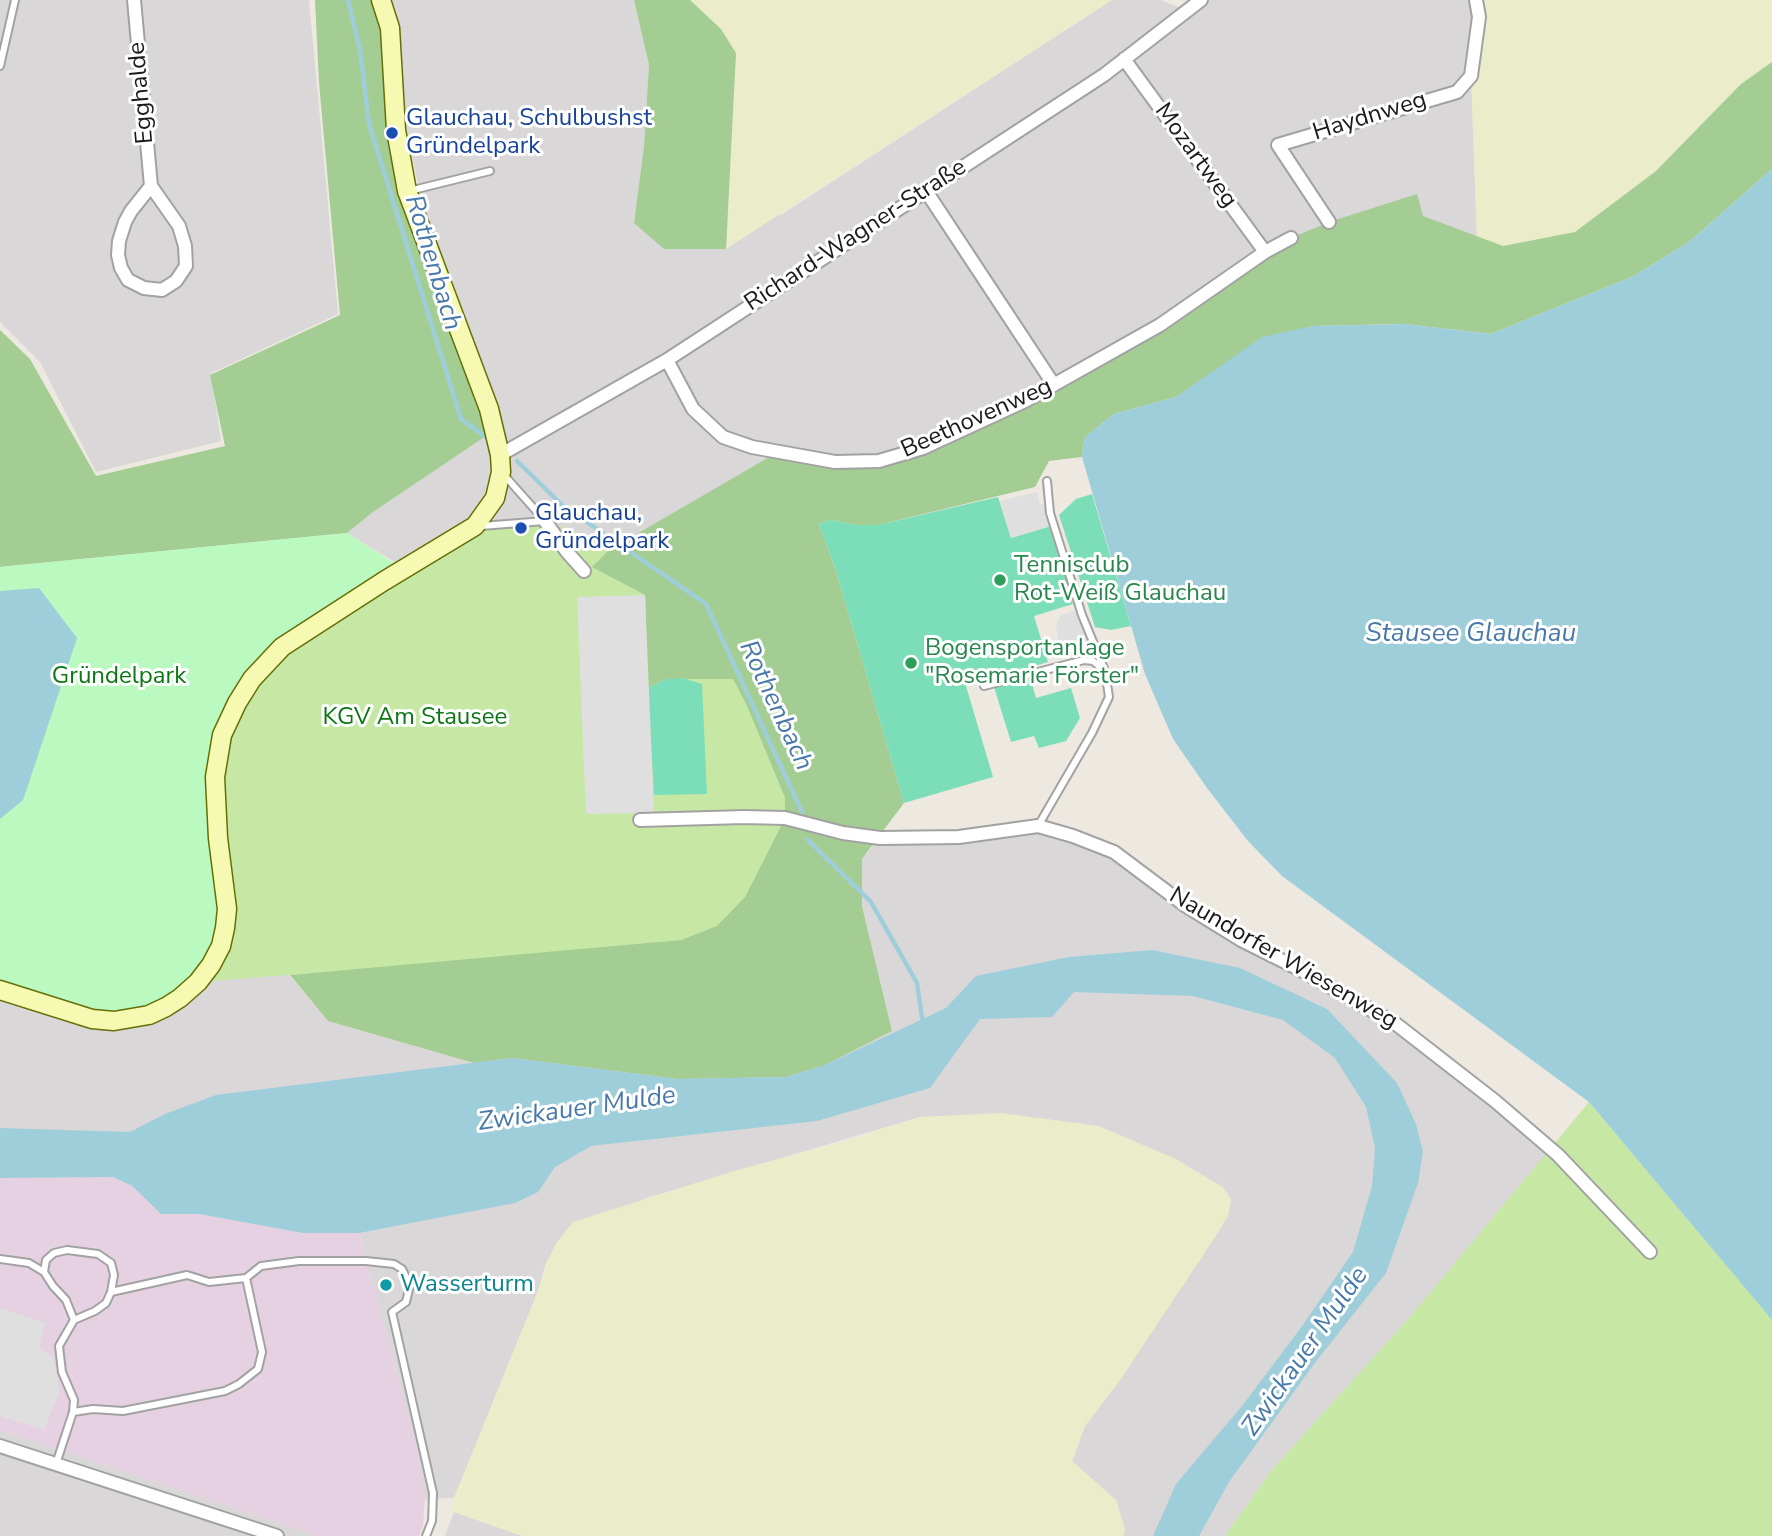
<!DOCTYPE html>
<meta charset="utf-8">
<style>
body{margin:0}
canvas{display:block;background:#ede8e0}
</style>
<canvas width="1772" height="1536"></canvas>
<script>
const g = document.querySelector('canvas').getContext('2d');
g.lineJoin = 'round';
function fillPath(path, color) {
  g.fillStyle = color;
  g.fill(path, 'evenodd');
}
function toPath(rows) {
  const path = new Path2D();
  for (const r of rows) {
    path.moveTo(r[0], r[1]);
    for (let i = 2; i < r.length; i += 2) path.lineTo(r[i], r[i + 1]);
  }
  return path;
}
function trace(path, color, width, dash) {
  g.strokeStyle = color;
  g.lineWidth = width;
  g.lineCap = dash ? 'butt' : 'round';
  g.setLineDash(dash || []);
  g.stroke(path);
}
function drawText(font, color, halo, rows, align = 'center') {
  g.font = font + ' "Nunito Sans",sans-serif';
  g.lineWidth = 6;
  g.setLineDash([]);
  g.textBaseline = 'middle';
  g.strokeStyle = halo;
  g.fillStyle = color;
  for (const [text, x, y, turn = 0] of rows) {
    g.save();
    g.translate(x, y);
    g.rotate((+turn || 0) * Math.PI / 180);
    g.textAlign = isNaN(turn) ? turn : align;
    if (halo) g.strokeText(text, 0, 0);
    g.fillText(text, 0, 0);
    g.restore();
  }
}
const residential = toPath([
 [0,0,309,0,338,314,211,373,221,441,96,472,40,362,0,322],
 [388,0,634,0,649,65,644,146,634,223,781,215,1112,0,1160,0,1194,13,1208,0,1476,0,1471,76,1477,238,1423,216,1160,325,1025,401,879,461,778,453,609,550,579,533,398,564,347,533,373,512,483,438,505,432,421,197,404,122,397,30],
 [1038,826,1114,852,1186,906,1396,1024,1558,1155,1272,1470,1225,1536,1123,1536,1125,1529,1116,1500,1072,1462,1085,1426,1120,1380,1228,1216,920,1117,643,1199,546,1263,538,1291,454,1498,425,1499,417,1449,359,1233,303,1233,199,1214,113,1177,0,1178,0,990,289,975,328,1021,474,1063,512,1058,892,1031,862,905,862,859,880,838],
 [0,1430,307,1532,319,1536,0,1536],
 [454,1512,522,1536,445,1536]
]);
const industrial = toPath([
 [113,1177,132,1186,161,1214,199,1214,303,1233,359,1233,417,1449,425,1499,423,1526,419,1536,319,1536,0,1430,0,1178]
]);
const farmland = toPath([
 [690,0,1112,0,726,249,736,53,721,29],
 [1476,0,1772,0,1772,62,1741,84,1656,171,1575,232,1503,246,1477,238,1471,76],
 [1001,1113,1099,1126,1176,1159,1224,1188,1231,1200,1228,1216,1214,1239,1120,1380,1085,1426,1072,1461,1116,1500,1125,1530,1123,1536,522,1536,454,1512,454,1498,538,1291,546,1263,557,1242,573,1222,737,1170,836,1144,920,1117]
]);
const grass = toPath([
 [545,521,579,533,609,550,593,567,645,595,649,688,666,679,733,679,747,706,785,798,785,818,745,897,717,927,681,940,467,961,198,982,222,735,282,647,475,526],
 [1589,1102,1772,1320,1772,1536,1225,1536,1272,1470,1410,1317]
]);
const forest = toPath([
 [315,0,379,0,396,130,489,413,483,438,373,512,347,533,0,567,0,330,30,359,96,476,225,446,210,375,340,315,319,82],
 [634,0,690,0,721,29,736,53,726,249,664,249,634,223,644,146,649,65],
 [1772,62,1772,169,1689,242,1634,276,1491,334,1405,324,1313,326,1214,372,1176,397,1114,414,1085,437,1082,457,1049,461,1035,487,878,525,855,525,831,520,819,524,836,571,904,803,862,859,862,906,892,1031,823,1066,785,1077,678,1079,512,1058,474,1063,328,1021,290,975,681,940,717,926,745,897,785,818,785,798,747,706,733,679,666,679,648,688,645,595,592,567,609,550,778,452,879,461,1025,401,1291,238,1329,222,1417,194,1423,216,1503,246,1575,232,1656,171,1741,84]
]);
const park = toPath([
 [347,533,403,569,282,647,222,735,227,909,198,982,132,1019,0,990,0,567]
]);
const pitch = toPath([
 [1092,494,1131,626,1111,630,1095,627,1059,515,1076,499],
 [998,497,1011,538,1051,526,1073,604,1034,616,1048,662,966,686,993,777,904,803,836,571,819,524,831,520,855,525,878,525],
 [1030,677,1036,698,1071,688,1080,718,1066,741,1039,748,1034,736,1011,742,994,687],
 [682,678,702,684,707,794,654,795,648,688,666,679]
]);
const parking = toPath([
 [1037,492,1040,505,1045,504,1051,526,1011,538,1000,501],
 [645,595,654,813,586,814,577,597],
 [1080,609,1098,653,1061,658,1056,626,1061,615],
 [0,1308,45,1323,39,1349,52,1356,60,1390,44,1430,0,1416]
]);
const water = toPath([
 [1772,169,1772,1320,1589,1102,1282,876,1248,841,1207,788,1173,739,1145,674,1082,457,1085,437,1114,414,1176,397,1262,337,1313,326,1405,324,1491,334,1634,276,1689,242],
 [39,588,77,638,23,800,0,819,0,591],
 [1152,950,1240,968,1327,1009,1397,1083,1416,1124,1423,1152,1418,1183,1386,1273,1314,1364,1229,1482,1199,1536,1153,1536,1176,1484,1242,1406,1300,1329,1353,1252,1372,1186,1375,1148,1366,1107,1335,1058,1283,1020,1193,996,1074,992,1052,1017,980,1019,930,1088,817,1121,591,1146,555,1167,538,1192,515,1203,359,1233,303,1233,199,1214,161,1214,132,1186,113,1177,0,1178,0,1128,130,1132,165,1114,216,1095,512,1058,678,1079,785,1077,823,1066,946,1008,976,976,1069,957]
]);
const stream = toPath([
 [348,0,360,50,369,124,461,419,490,440],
 [517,461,562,505,706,604,802,812],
 [808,840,871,902,917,983,923,1024]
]);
const lane = toPath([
 [0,66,15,0],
 [409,191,490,171],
 [505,476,545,521],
 [481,526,545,521],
 [984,686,1084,660,1093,661,1104,670],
 [1038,826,1092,733,1109,697,1105,671,1082,615,1050,513,1047,481],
 [0,1259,29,1263,44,1272],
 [111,1292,187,1275,209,1282,246,1278],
 [73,1412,93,1409,123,1411,225,1391,239,1384,258,1369,262,1352,246,1278,261,1266,299,1261,366,1261,394,1264,402,1269,410,1285,406,1302,392,1312,433,1493,432,1521,426,1536],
 [56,1464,73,1412,74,1400,62,1372,59,1346,74,1320,95,1311,106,1303,111,1292,114,1275,111,1263,98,1254,67,1250,54,1253,46,1260,44,1272,53,1286,66,1300,74,1320]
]);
const street = toPath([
 [134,0,151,186,179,226,185,246,186,266,176,281,162,290,144,288,128,280,121,268,118,255,119,241,125,222,131,211,151,186],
 [1124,59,1265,252],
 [926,191,1054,385],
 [1329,222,1278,145,1457,92,1471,76,1479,17,1476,0],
 [667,360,693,409,723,437,752,447,835,462,879,461,923,448,1025,401,1160,325,1265,252,1291,238],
 [500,455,667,360,1104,75,1201,0],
 [545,521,567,552,584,571],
 [640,820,744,817,785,818,843,833,880,838,959,837,1038,826,1073,836,1114,852,1186,906,1241,940,1301,970,1396,1024,1495,1101,1558,1155,1650,1252],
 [0,1446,277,1536]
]);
const secondary = toPath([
 [0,990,92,1019,114,1021,149,1015,166,1007,180,998,198,982,211,965,221,946,225,928,227,909,218,838,215,777,222,735,237,703,252,679,282,647,384,581,475,526,495,498,501,472,500,455,489,409,407,191,396,130,390,28,381,0]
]);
const markers = [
 [392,133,7,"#1a4fb4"],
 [521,528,7,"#1a4fb4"],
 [1000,580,7,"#2e9e5b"],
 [911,663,7,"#2e9e5b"],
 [386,1285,7,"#0f9aa8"]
];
const streetNames = [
 ["Egghalde",142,93,-95],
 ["Haydnweg",1370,117,-17],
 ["Mozartweg",1195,156,54],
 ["Richard-Wagner-Straße",856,236,-33],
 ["Beethovenweg",977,419,-24],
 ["Naundorfer Wiesenweg",1283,959,30]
];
const transitNames = [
 ["Glauchau, Schulbushst",406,119],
 ["Gründelpark",406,147],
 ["Glauchau,",535,514],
 ["Gründelpark",535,542]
];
const leisureNames = [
 ["Tennisclub",1014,566],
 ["Rot-Weiß Glauchau",1014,594],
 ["Bogensportanlage",925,649],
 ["\"Rosemarie Förster\"",925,677]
];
const parkNames = [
 ["Gründelpark",119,677],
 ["KGV Am Stausee",415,718]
];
const cultureNames = [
 ["Wasserturm",400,1285]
];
const waterNames = [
 ["Rothenbach",432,263,73],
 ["Stausee Glauchau",1471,635],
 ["Rothenbach",775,706,65],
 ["Zwickauer Mulde",577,1110,-8],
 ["Zwickauer Mulde",1306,1352,-55]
];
fillPath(residential, '#d9d7d7');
fillPath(industrial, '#e6d1e2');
fillPath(farmland, '#eaecca');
fillPath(grass, '#c6e8a4');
fillPath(forest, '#a4cd94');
fillPath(park, '#baf9bf');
fillPath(pitch, '#7cdeb8');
fillPath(parking, '#dfdfdf');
fillPath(water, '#9fcedb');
trace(stream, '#9fcedb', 4.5);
trace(lane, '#a2a2a2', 10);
trace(street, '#a2a2a2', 16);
trace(secondary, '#646f04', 21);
trace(lane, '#fff', 6);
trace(street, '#fff', 12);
trace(secondary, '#f6f9b1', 18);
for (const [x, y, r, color] of markers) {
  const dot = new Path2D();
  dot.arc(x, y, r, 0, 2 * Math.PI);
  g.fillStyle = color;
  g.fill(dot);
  trace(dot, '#fff', 2.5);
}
drawText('24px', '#1b1b1b', '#fff', streetNames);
drawText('24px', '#164399', '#fff', transitNames, 'left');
drawText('24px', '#27864d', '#fff', leisureNames, 'left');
drawText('24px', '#0a7713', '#fff', parkNames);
drawText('24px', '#0d838f', '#fff', cultureNames, 'left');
drawText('italic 26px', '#4879aa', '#fff', waterNames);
</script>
